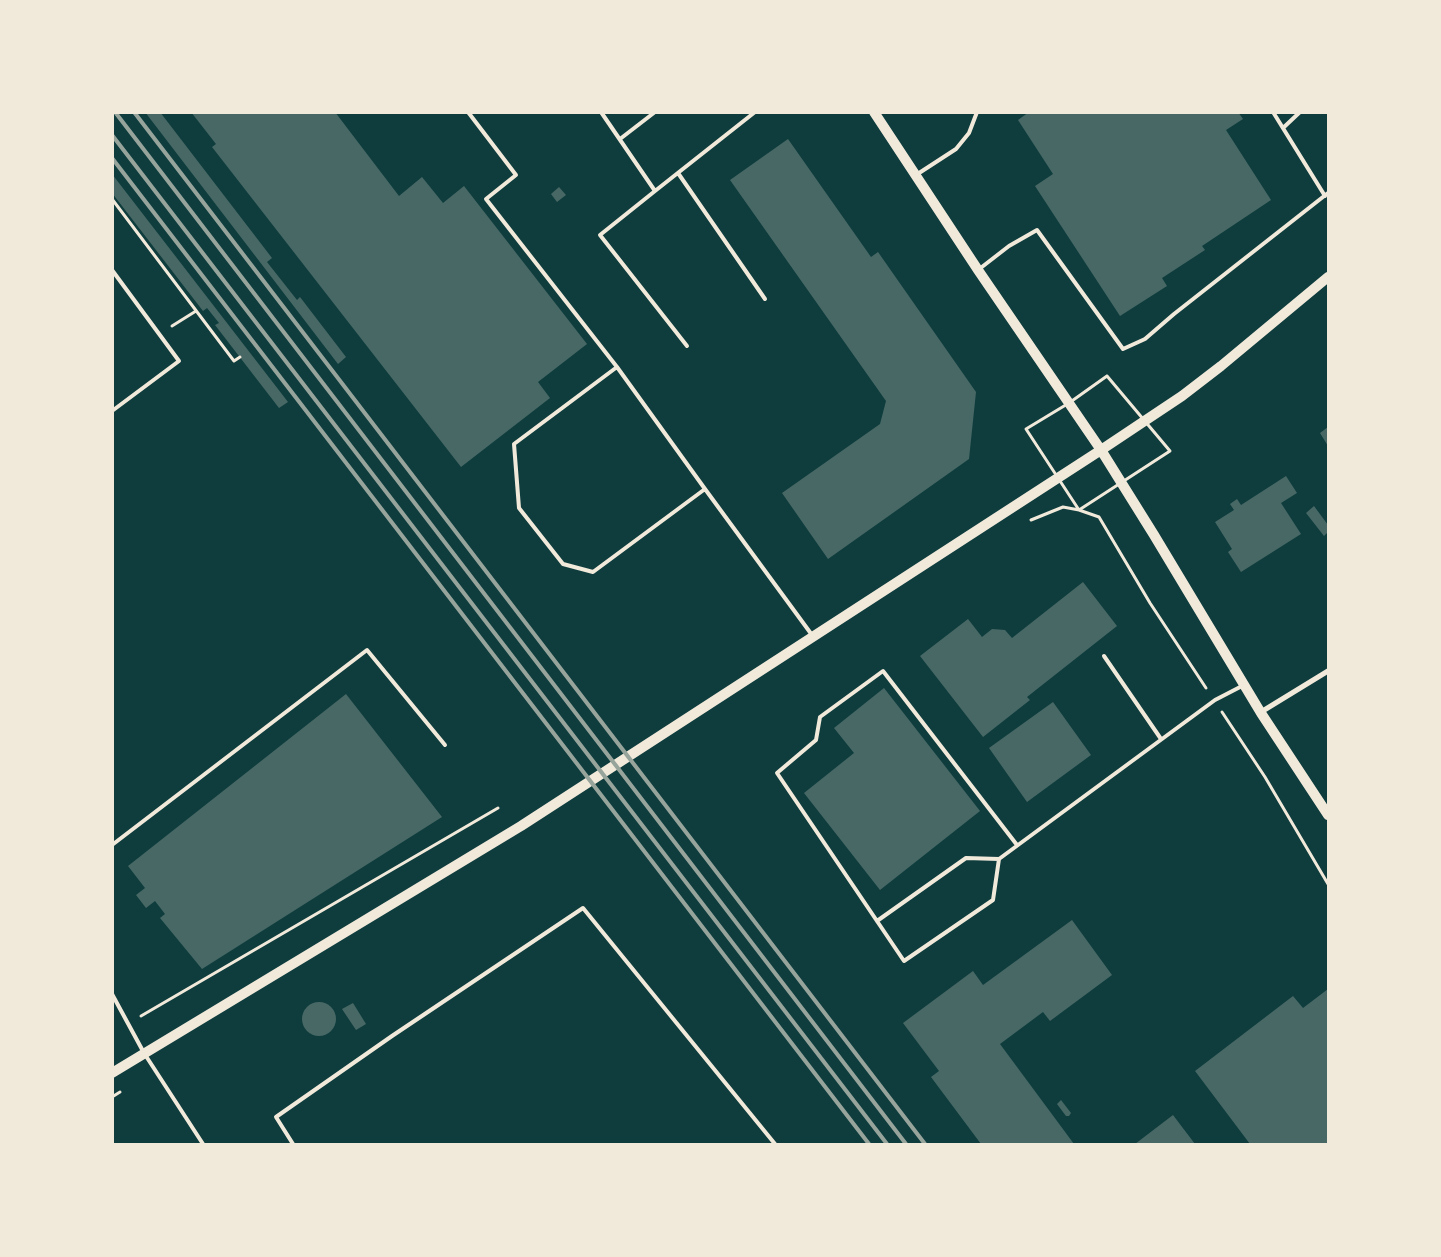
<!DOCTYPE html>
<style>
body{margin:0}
#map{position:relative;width:1441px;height:1257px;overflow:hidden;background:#0f3d3e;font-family:"PT Serif",serif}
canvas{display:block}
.frame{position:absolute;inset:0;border:114px solid #f1e9da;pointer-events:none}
</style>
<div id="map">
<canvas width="1441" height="1257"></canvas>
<div class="frame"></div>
</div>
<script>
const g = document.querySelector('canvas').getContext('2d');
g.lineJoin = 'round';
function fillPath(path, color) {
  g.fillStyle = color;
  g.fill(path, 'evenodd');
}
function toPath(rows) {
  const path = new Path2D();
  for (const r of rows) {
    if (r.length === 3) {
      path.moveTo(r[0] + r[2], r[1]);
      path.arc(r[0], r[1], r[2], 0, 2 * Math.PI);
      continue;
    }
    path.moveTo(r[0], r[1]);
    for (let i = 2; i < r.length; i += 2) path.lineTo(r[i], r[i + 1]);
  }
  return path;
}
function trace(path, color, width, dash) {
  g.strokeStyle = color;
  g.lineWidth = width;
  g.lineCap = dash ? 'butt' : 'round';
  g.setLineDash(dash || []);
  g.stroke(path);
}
const building = toPath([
 [145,112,160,112,272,258,267,262,297,300,300,297,346,357,338,364],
 [191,112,335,112,399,196,422,177,443,203,464,186,587,344,538,382,550,398,461,467,212,147,216,144],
 [1029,112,1238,112,1243,119,1226,130,1271,200,1202,246,1205,250,1162,278,1167,286,1120,316,1035,186,1053,174,1018,120],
 [788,139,871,257,878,252,976,392,969,459,828,559,782,493,880,424,886,401,730,180],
 [112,174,288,402,279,408,215,325,219,323,207,308,203,311,112,193],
 [559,187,566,195,557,202,551,194],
 [1328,427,1328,446,1320,433],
 [1286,476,1297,493,1281,503,1301,534,1241,572,1228,552,1232,549,1215,522,1234,510,1230,504,1237,499,1241,505],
 [1314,506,1328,525,1328,532,1324,536,1306,513],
 [1083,582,1117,626,1027,697,1030,700,983,737,920,656,968,619,982,637,992,629,1005,630,1012,638],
 [884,688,980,811,880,890,804,793,854,753,834,728],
 [346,694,442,817,202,969,160,918,165,914,155,901,146,908,136,895,145,888,128,866],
 [1053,702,1091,755,1027,802,989,748],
 [1072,920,1112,975,1050,1021,1043,1012,1000,1044,1074,1144,981,1144,931,1077,939,1071,903,1023,973,971,983,985],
 [1328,989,1328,1144,1250,1144,1195,1071,1293,996,1303,1008],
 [319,1019,17],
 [353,1003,366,1024,356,1030,342,1009],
 [1061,1100,1071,1113,1069,1116,1066,1116,1057,1104],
 [1173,1115,1195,1144,1135,1144]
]);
const path = toPath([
 [112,199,234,361,240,357],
 [172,326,196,311],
 [1107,376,1170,451,1079,510,1026,429,1069,403,1107,376],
 [1031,520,1063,507,1079,510,1099,517,1150,603,1206,688],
 [1222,712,1265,777,1328,884],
 [141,1016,498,808],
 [112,1097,120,1092]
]);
const service = toPath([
 [468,112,516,175,486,199,617,367,705,489,812,635],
 [601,112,655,191,755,112],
 [1273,112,1325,196],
 [1283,128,1300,112],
 [620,139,655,112],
 [678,173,765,299],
 [916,175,956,149,969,133,977,112],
 [655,191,600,235,687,346],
 [112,270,179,361,112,411],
 [978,270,1009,246,1037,230,1123,349,1145,339,1174,314,1328,193],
 [617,367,514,444,519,508,563,564,593,572,705,489],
 [1104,656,1161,739],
 [112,845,367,650,445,745],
 [1017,845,883,671,820,717,816,740,777,773,904,961,993,900,999,859,1215,700,1244,685],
 [877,921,966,858,999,859],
 [112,994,144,1053,203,1144],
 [293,1144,276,1117,392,1036,583,908,775,1144]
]);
const minor = toPath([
 [1261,712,1328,671]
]);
const secondary = toPath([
 [874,112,978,270,1101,450,1154,535,1261,713,1328,815],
 [112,1073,521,826,1101,450,1182,396,1221,366,1328,277]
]);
const rail = toPath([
 [115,112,906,1144],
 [134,112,925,1144],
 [112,135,887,1144],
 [112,158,869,1144]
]);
fillPath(building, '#486865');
trace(path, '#f1e9da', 3);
trace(service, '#f1e9da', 4);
trace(minor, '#f1e9da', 5);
trace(secondary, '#f1e9da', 10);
trace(rail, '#97a49c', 4);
</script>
